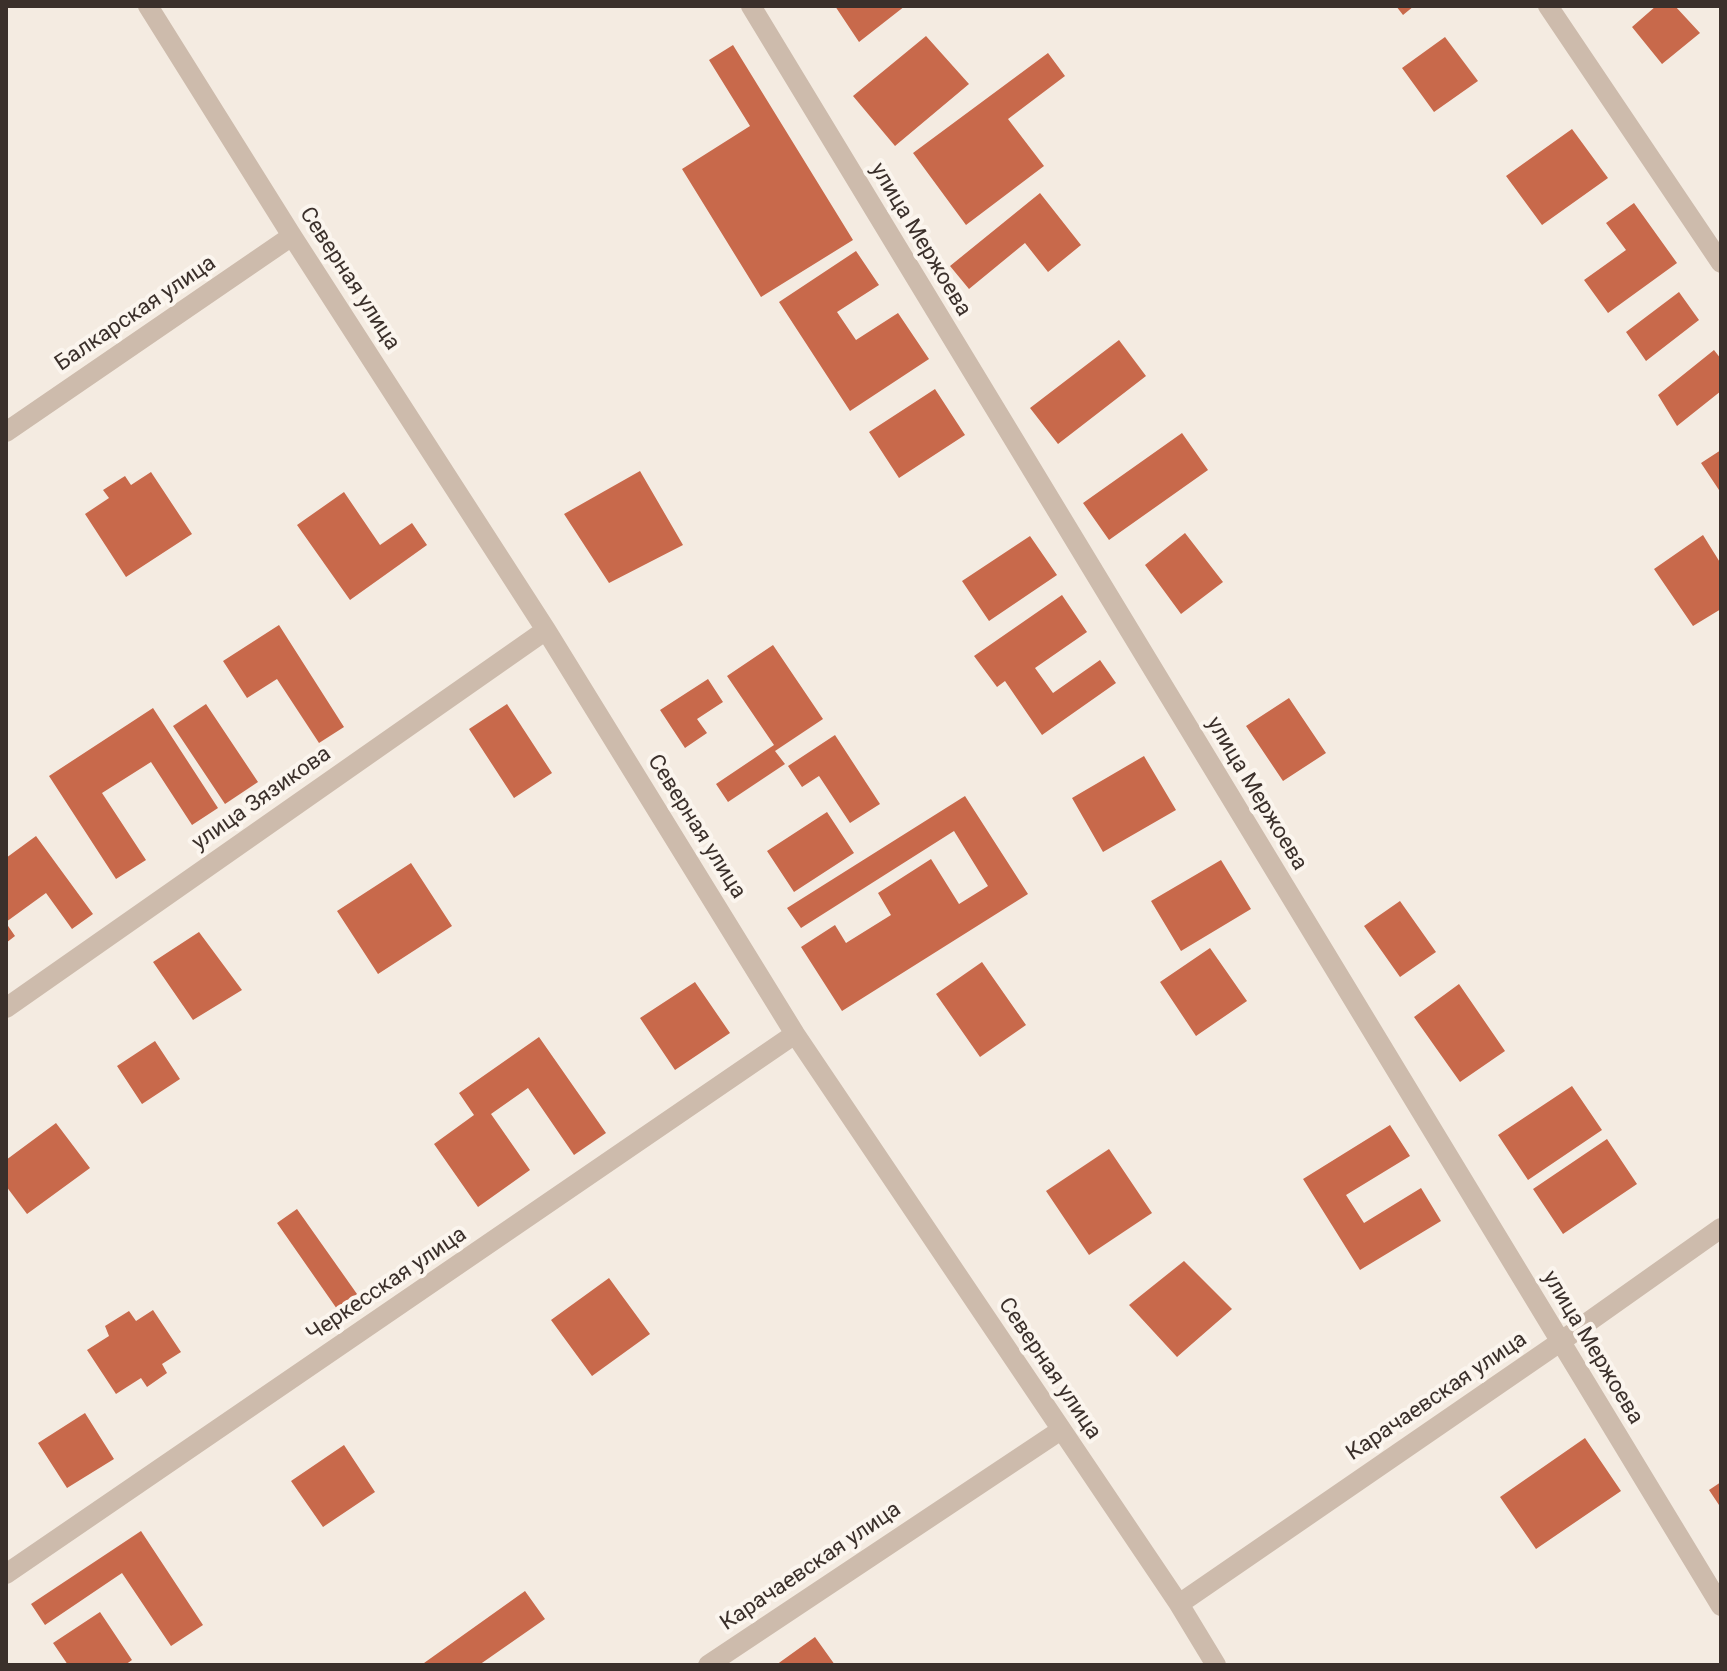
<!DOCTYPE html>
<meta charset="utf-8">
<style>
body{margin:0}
#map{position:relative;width:1727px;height:1671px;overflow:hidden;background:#f4ebe1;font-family:Roboto,sans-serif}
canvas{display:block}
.frame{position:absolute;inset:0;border:8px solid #3b302b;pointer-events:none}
</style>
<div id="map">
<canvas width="1727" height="1671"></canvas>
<div class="frame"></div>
</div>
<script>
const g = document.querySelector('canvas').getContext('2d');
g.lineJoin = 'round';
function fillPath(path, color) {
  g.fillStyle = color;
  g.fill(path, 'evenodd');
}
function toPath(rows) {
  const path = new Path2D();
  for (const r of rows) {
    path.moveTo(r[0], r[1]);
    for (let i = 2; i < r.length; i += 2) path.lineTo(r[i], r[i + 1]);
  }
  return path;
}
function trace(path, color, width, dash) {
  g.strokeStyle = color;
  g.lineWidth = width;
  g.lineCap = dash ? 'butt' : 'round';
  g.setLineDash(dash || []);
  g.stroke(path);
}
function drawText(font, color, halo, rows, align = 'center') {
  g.font = font + ' Roboto,sans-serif';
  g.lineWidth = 8;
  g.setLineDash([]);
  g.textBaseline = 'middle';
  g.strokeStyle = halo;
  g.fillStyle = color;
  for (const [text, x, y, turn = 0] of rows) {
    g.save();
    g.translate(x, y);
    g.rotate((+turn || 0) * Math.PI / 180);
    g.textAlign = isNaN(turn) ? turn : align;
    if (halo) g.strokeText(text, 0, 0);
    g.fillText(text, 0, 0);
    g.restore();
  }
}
const building = toPath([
 [835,6,905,6,859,42],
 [1396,6,1414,6,1403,15],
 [1656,6,1675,6,1700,33,1662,64,1632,27],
 [926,36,969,84,895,146,853,96],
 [1445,37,1478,81,1434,112,1402,68],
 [733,45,853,240,761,297,682,169,750,126,709,60],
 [1048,53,1065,76,1008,119,1044,166,966,225,913,153],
 [1572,129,1608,178,1542,225,1506,176],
 [1040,193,1081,245,1048,272,1025,243,969,289,950,266],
 [1634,203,1677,263,1608,313,1584,280,1626,250,1606,223],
 [856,251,879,285,837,312,856,340,898,313,929,359,850,411,779,302],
 [1679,292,1699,320,1646,361,1626,332],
 [1119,340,1146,376,1058,444,1030,408],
 [1714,350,1721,359,1721,391,1677,426,1658,395],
 [935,389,965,435,899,478,869,432],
 [1182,433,1208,470,1109,540,1083,503],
 [1721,450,1721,493,1701,463],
 [640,471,683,545,609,583,564,514],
 [151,472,192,534,126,577,85,514,109,498,103,490,125,476,131,485],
 [344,492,380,545,412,523,427,545,350,600,297,525],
 [1185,533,1223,582,1181,614,1145,565],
 [1703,535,1721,564,1721,609,1693,626,1654,569],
 [1030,536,1057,575,989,621,962,581],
 [1062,595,1087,632,1035,668,1053,693,1100,660,1116,683,1042,735,1005,681,997,687,974,656],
 [279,625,344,727,319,743,277,679,247,698,223,661],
 [773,645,823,719,775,751,785,764,728,802,716,784,774,745,727,676],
 [708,679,723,702,697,719,707,733,685,748,660,710],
 [1289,698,1326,753,1283,781,1246,726],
 [206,704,258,782,225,804,173,726],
 [507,704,552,773,514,798,469,729],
 [153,708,218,808,192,825,151,762,102,793,146,860,116,879,49,776],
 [835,735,880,804,850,823,819,776,802,787,788,766],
 [1144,756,1176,810,1103,852,1072,798],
 [965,796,1028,894,842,1011,801,947,835,925,846,943,891,915,878,893,931,859,959,904,988,886,954,831,801,928,787,908],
 [827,812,854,853,794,892,767,851],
 [36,836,93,914,72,929,46,893,6,922,6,858],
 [1221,860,1251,909,1181,951,1151,901],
 [411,863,452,926,378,974,337,911],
 [1400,901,1436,952,1400,977,1364,926],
 [6,923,15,936,6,943],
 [199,932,242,990,193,1020,153,962],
 [1210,948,1247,1001,1196,1036,1160,982],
 [982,962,1026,1025,980,1057,936,994],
 [695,982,730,1033,675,1070,640,1018],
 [1459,984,1505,1051,1460,1082,1414,1017],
 [539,1037,606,1133,574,1155,528,1088,491,1114,530,1170,478,1207,434,1144,474,1115,459,1093],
 [155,1041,180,1079,142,1104,117,1066],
 [1572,1086,1602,1130,1528,1180,1498,1135],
 [56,1123,90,1168,27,1214,6,1186,6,1160],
 [1390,1125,1410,1156,1346,1195,1364,1223,1421,1188,1441,1221,1360,1270,1303,1179],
 [1607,1139,1637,1184,1563,1234,1533,1189],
 [1109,1149,1152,1213,1089,1255,1046,1191],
 [297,1209,357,1294,337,1309,277,1223],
 [1184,1261,1232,1309,1177,1357,1129,1305],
 [609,1278,650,1334,592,1376,551,1320],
 [153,1310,181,1352,162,1364,167,1373,147,1387,141,1378,116,1394,87,1350,109,1336,105,1326,129,1311,136,1321],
 [85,1413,114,1459,67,1488,38,1443],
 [1585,1438,1621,1491,1536,1549,1500,1497],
 [344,1445,375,1492,323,1527,291,1481],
 [1721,1482,1721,1508,1709,1490],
 [141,1531,203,1625,171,1646,122,1573,45,1625,31,1604],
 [525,1591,545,1619,479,1665,426,1665,424,1663],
 [100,1612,132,1660,125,1665,68,1665,53,1643],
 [815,1637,835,1665,776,1665]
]);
const minor = toPath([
 [148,6,292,236,546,630,795,1034,1179,1604,1216,1665],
 [751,6,1721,1606],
 [1548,6,1721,263],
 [6,432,292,236],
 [6,1008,546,630],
 [6,1574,795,1034],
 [1179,1604,1560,1342,1721,1228],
 [708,1665,1061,1430]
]);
const streetNames = [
 ["улица Мержоева",920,240,59],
 ["Северная улица",349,279,57],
 ["Балкарская улица",136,314,-34],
 ["улица Мержоева",1256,794,59],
 ["улица Зязикова",262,799,-35],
 ["Северная улица",696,827,58],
 ["Черкесская улица",387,1285,-34],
 ["улица Мержоева",1592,1348,59],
 ["Северная улица",1049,1369,56],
 ["Карачаевская улица",1437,1397,-34],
 ["Карачаевская улица",811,1567,-34]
];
fillPath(building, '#c8694b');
trace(minor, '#cdbbac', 20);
drawText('22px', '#3b302b', '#fbf5ee', streetNames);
</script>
